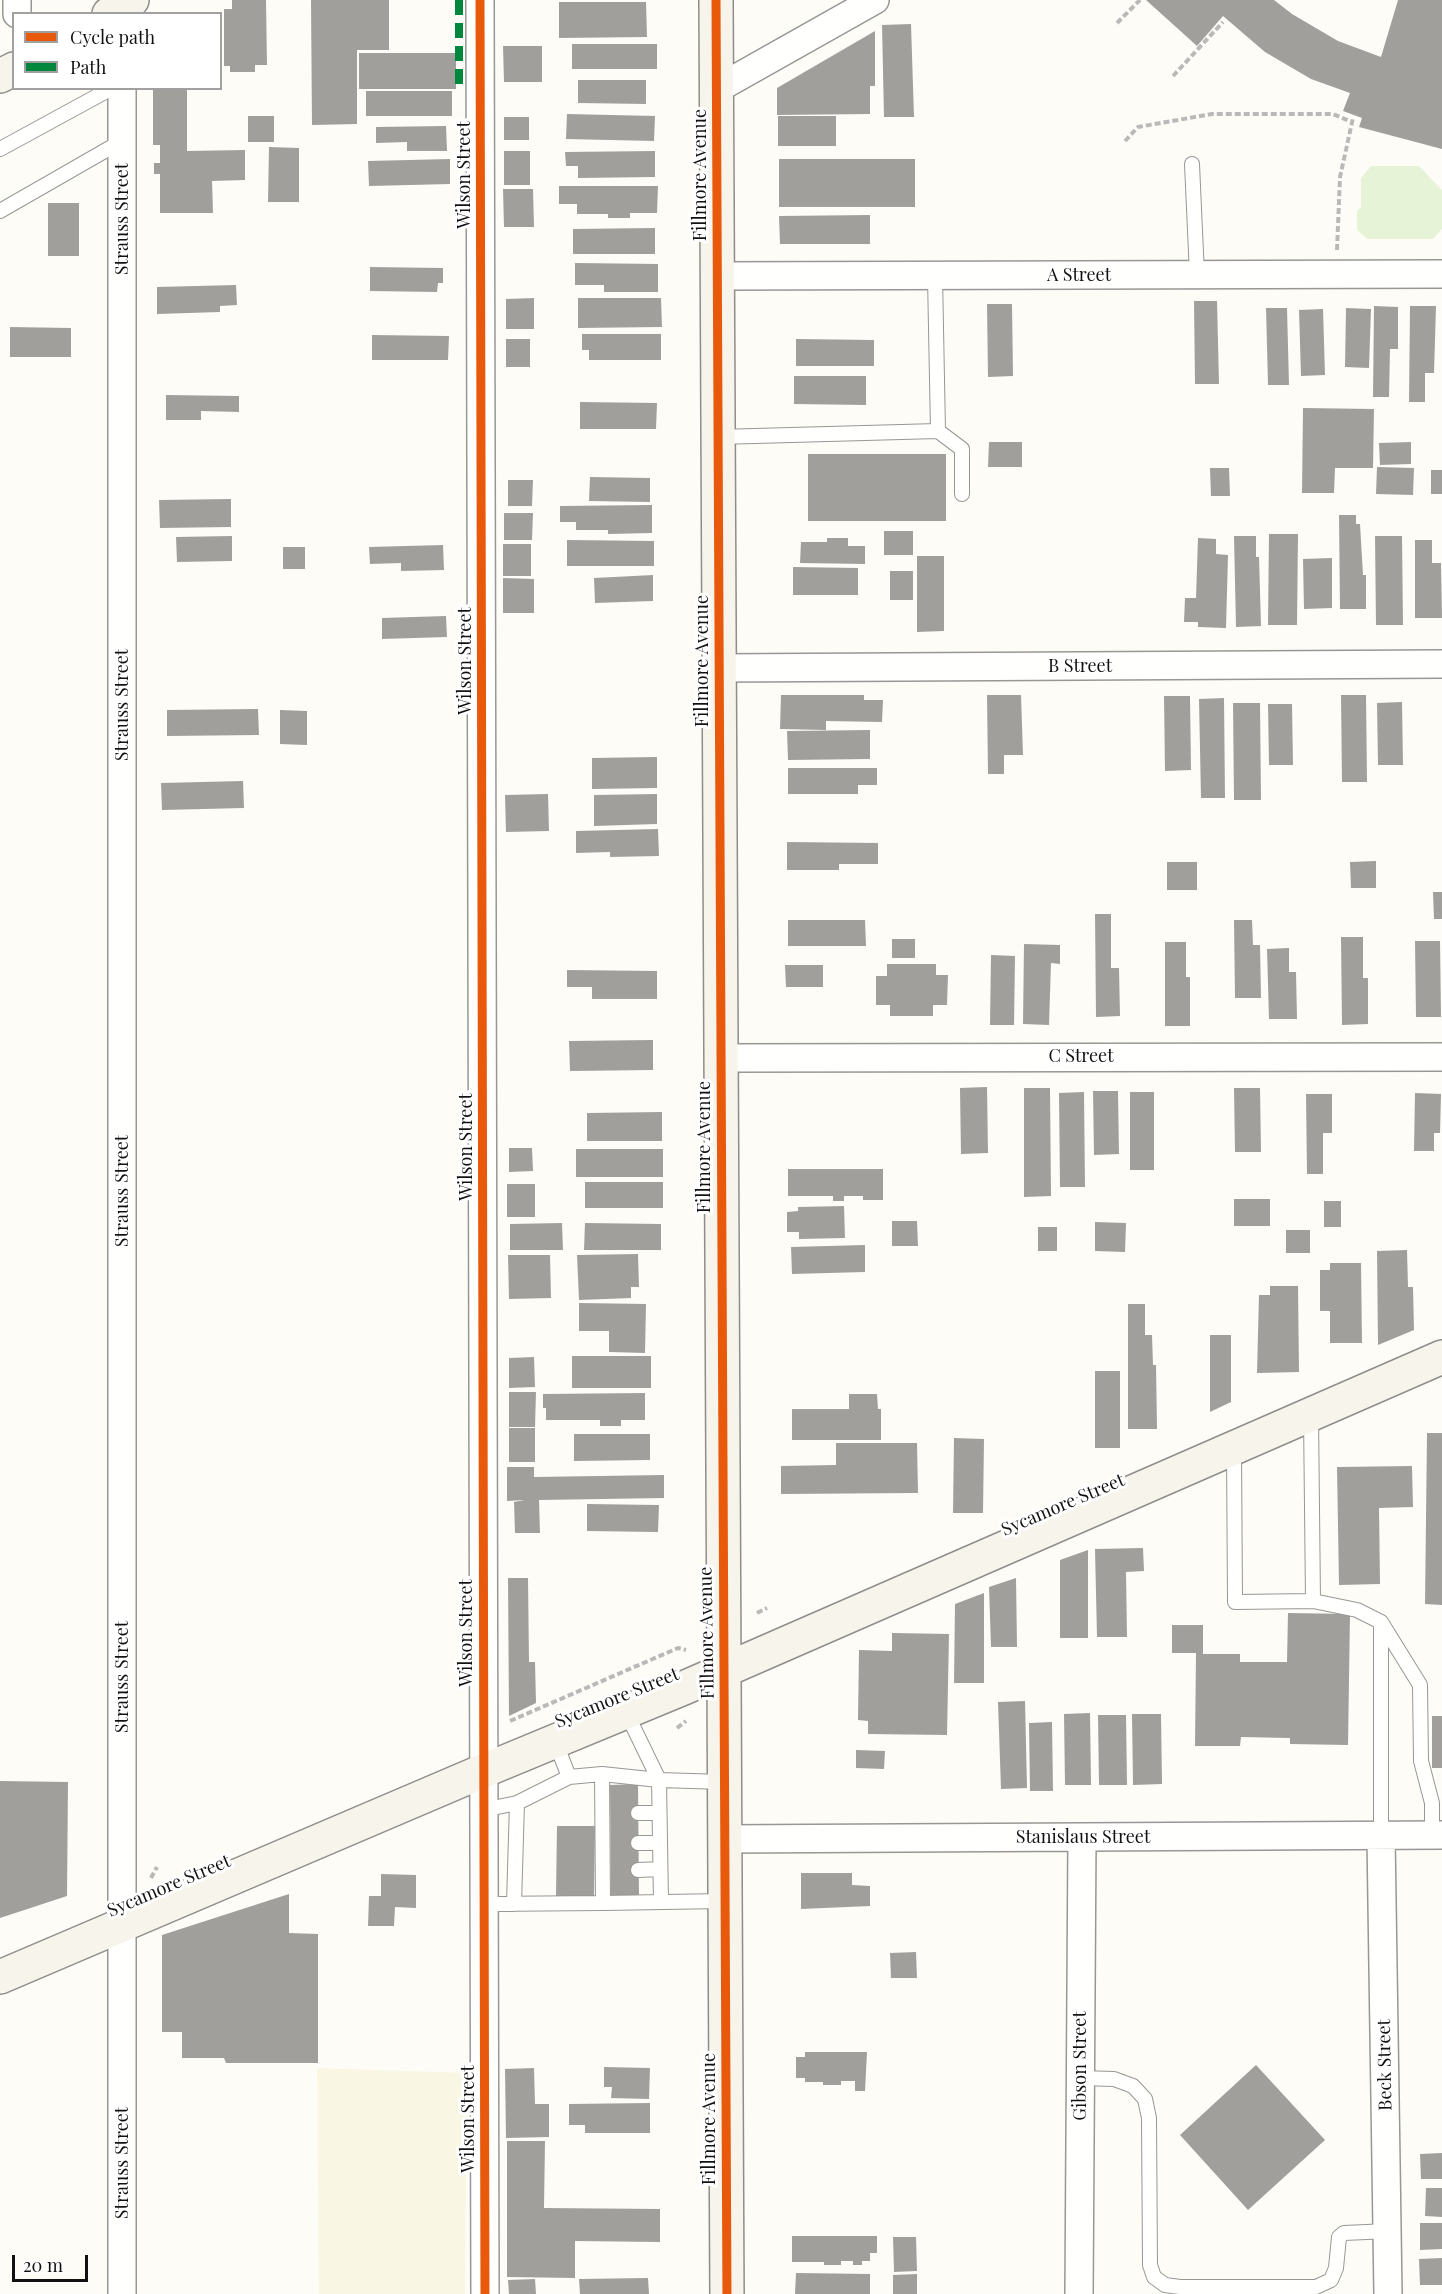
<!DOCTYPE html>
<style>
body{margin:0}
#map{position:relative;width:1442px;height:2294px;overflow:hidden;background:#fdfcf7;font-family:"Playfair Display",serif}
canvas{display:block}
.legend{position:absolute;left:12px;top:12px;width:210px;height:78px;box-sizing:border-box;background:#fff;border:2px solid #a0a0a0;margin:0;padding:8px 10px;list-style:none;font-size:18px;color:#111}
.legend li{display:flex;align-items:center;gap:12px;height:30px}
.legend b{width:30px;border:2px solid #a0a0a0}
.scale{position:absolute;left:12px;top:2255px;width:76px;height:27px;box-sizing:border-box;border:3px solid #111;border-top:0;padding-left:8px;font-size:18px;line-height:21px;white-space:nowrap;color:#111;-webkit-text-stroke:4px #fff;paint-order:stroke}
</style>
<div id="map">
<canvas width="1442" height="2294"></canvas>
<ul class="legend">
<li><b style="height:8px;background:#e8590c"></b>Cycle path</li>
<li><b style="height:8px;background:#00873e"></b>Path</li>
</ul>
<div class="scale">20 m</div>
</div>
<script>
const g = document.querySelector('canvas').getContext('2d');
g.lineJoin = 'round';
function fillPath(path, color) {
  g.fillStyle = color;
  g.fill(path, 'evenodd');
}
function toPath(rows) {
  const path = new Path2D();
  for (const r of rows) {
    path.moveTo(r[0], r[1]);
    for (let i = 2; i < r.length; i += 2) path.lineTo(r[i], r[i + 1]);
  }
  return path;
}
function trace(path, color, width, dash) {
  g.strokeStyle = color;
  g.lineWidth = width;
  g.lineCap = dash ? 'butt' : 'round';
  g.setLineDash(dash || []);
  g.stroke(path);
}
function drawText(font, color, halo, rows, align = 'center') {
  g.font = font + ' "Playfair Display",serif';
  g.lineWidth = 6;
  g.setLineDash([]);
  g.textBaseline = 'middle';
  g.strokeStyle = halo;
  g.fillStyle = color;
  for (const [text, x, y, turn = 0] of rows) {
    g.save();
    g.translate(x, y);
    g.rotate((+turn || 0) * Math.PI / 180);
    g.textAlign = isNaN(turn) ? turn : align;
    if (halo) g.strokeText(text, 0, 0);
    g.fillText(text, 0, 0);
    g.restore();
  }
}
const farmland = toPath([
 [317,2068,467,2073,465,2294,319,2294]
]);
const green = toPath([
 [1371,166,1419,166,1442,190,1442,229,1433,239,1367,239,1357,230,1357,211,1361,207,1361,178]
]);
const building = toPath([
 [232,0,266,0,267,65,255,65,255,72,230,72,230,66,224,66,224,9,232,9],
 [311,0,389,0,389,50,357,50,357,124,312,125],
 [1146,0,1274,0,1292,14,1338,41,1381,57,1398,0,1442,0,1442,149,1359,127,1362,118,1343,111,1350,93,1311,79,1265,52,1223,16,1197,46],
 [559,2,646,2,647,37,559,38],
 [911,24,914,117,884,117,882,25],
 [875,31,875,86,870,86,870,114,777,115,777,88],
 [572,44,657,44,657,69,572,69],
 [503,46,542,46,542,82,504,82],
 [359,53,456,53,456,89,359,89],
 [578,80,646,80,646,104,578,103],
 [153,88,187,88,187,151,245,150,245,180,212,181,213,213,160,213,160,174,154,174,154,163,160,163,160,145,153,145],
 [366,91,452,91,452,116,366,116],
 [567,114,655,116,654,141,566,139],
 [248,116,274,116,274,142,248,142],
 [778,116,836,116,836,146,778,146],
 [504,117,529,117,529,140,504,140],
 [446,126,447,151,407,151,407,142,376,143,376,127],
 [269,147,299,148,299,202,268,202],
 [504,151,530,151,530,185,504,185],
 [655,151,655,177,578,178,578,166,566,166,565,152],
 [450,159,450,184,369,186,368,161],
 [779,159,915,159,915,207,779,207],
 [559,186,658,186,657,213,630,213,630,218,608,218,608,214,577,214,577,204,559,204],
 [503,189,533,189,534,227,504,227],
 [48,203,79,203,79,256,48,256],
 [870,215,870,244,780,244,779,216],
 [655,228,655,254,573,254,573,229],
 [575,263,658,264,658,292,604,292,604,285,575,285],
 [370,267,443,268,443,283,438,283,437,292,370,291],
 [236,285,237,305,220,306,220,312,157,314,157,287],
 [534,298,534,329,506,329,506,299],
 [578,298,661,298,662,327,578,328],
 [1194,301,1217,301,1219,384,1195,384],
 [987,304,1012,304,1013,376,988,377],
 [1374,306,1398,307,1398,349,1390,349,1389,397,1373,397],
 [1410,306,1436,306,1434,373,1425,373,1425,402,1409,402],
 [1266,308,1287,308,1289,385,1268,385],
 [1346,308,1371,309,1369,368,1345,367],
 [1323,309,1325,375,1301,376,1299,310],
 [10,327,71,328,71,357,10,357],
 [582,334,661,334,661,360,589,360,589,350,582,350],
 [372,335,449,336,448,360,372,360],
 [506,339,530,339,530,367,506,367],
 [796,339,874,340,874,366,796,366],
 [794,376,866,376,866,405,794,404],
 [166,395,239,396,239,412,201,411,201,420,166,420],
 [580,402,657,403,656,429,580,429],
 [1303,408,1374,409,1373,468,1335,468,1334,493,1302,493],
 [989,442,1022,442,1022,467,988,467],
 [1411,442,1411,464,1380,465,1379,443],
 [808,454,946,454,946,521,808,521],
 [1377,467,1414,468,1413,495,1376,494],
 [1210,468,1229,468,1230,496,1211,496],
 [1431,470,1442,470,1442,494,1431,494],
 [590,477,650,478,650,502,589,501],
 [508,480,533,480,532,506,508,506],
 [231,499,231,527,160,528,159,500],
 [652,505,652,533,608,534,608,530,576,530,576,522,560,522,560,506],
 [504,513,533,513,532,540,504,540],
 [1339,515,1356,515,1356,524,1360,524,1363,575,1366,575,1366,609,1340,609],
 [884,531,913,531,913,555,884,555],
 [1269,534,1298,534,1297,625,1268,625],
 [232,536,232,561,177,562,176,537],
 [1234,536,1256,536,1256,557,1259,557,1261,626,1236,627],
 [1375,536,1402,536,1403,625,1376,625],
 [827,538,848,538,848,546,865,546,865,564,800,563,801,542,827,542],
 [1198,538,1216,539,1216,554,1228,555,1226,628,1198,627,1198,622,1184,622,1185,598,1196,598],
 [567,540,654,541,654,566,567,566],
 [1415,540,1432,540,1432,563,1441,563,1442,618,1415,618],
 [503,544,531,544,531,576,503,576],
 [443,545,444,570,401,571,401,563,370,564,369,547],
 [283,547,305,547,305,569,283,569],
 [917,556,944,556,944,631,917,632],
 [1332,558,1332,608,1304,609,1303,559],
 [793,567,858,568,858,595,793,595],
 [890,571,913,571,913,600,890,600],
 [653,575,653,601,595,603,594,578],
 [503,578,534,579,534,613,503,613],
 [446,616,447,637,382,639,382,618],
 [781,695,864,695,864,700,883,700,882,722,826,721,826,730,780,729],
 [987,695,1021,695,1023,755,1004,755,1004,774,988,774],
 [1341,695,1366,695,1367,782,1342,782],
 [1164,696,1190,696,1191,770,1165,771],
 [1224,698,1225,798,1201,798,1199,699],
 [1402,702,1403,765,1378,765,1377,703],
 [1233,703,1260,703,1261,800,1234,800],
 [1268,704,1292,704,1293,765,1269,765],
 [258,709,259,735,167,736,167,710],
 [280,710,307,711,307,745,280,744],
 [870,730,870,759,788,760,787,731],
 [657,757,657,788,592,789,592,758],
 [788,768,877,768,877,785,858,785,858,794,788,794],
 [243,781,244,808,162,810,161,783],
 [548,794,549,831,506,832,505,795],
 [657,794,657,824,594,826,594,795],
 [658,829,659,856,610,857,610,852,576,853,576,831],
 [787,842,878,843,878,864,839,864,839,870,787,870],
 [1376,861,1376,888,1351,888,1350,862],
 [1167,862,1197,862,1197,890,1167,890],
 [1433,892,1442,892,1442,919,1434,919],
 [1095,914,1111,914,1111,968,1119,968,1120,1016,1096,1017],
 [788,920,865,920,866,946,788,946],
 [1234,920,1252,920,1253,945,1260,945,1261,998,1235,998],
 [1341,937,1363,937,1363,978,1368,978,1368,1024,1342,1025],
 [892,939,915,939,915,958,892,958],
 [1415,941,1440,941,1441,1017,1416,1017],
 [1165,942,1186,942,1186,977,1190,977,1190,1026,1165,1026],
 [1024,944,1060,945,1060,964,1051,963,1049,1025,1023,1024],
 [1289,948,1289,972,1296,972,1297,1019,1269,1019,1267,949],
 [991,955,1015,956,1014,1025,990,1025],
 [887,964,936,964,936,975,948,975,947,1005,933,1005,933,1016,890,1016,890,1005,876,1005,876,976,887,976],
 [785,965,823,965,823,987,786,987],
 [567,970,657,971,657,999,592,999,592,987,567,987],
 [653,1040,653,1070,570,1071,569,1041],
 [987,1087,988,1153,961,1154,960,1088],
 [1024,1088,1050,1088,1051,1196,1024,1197],
 [1234,1088,1260,1088,1261,1152,1235,1152],
 [1093,1091,1118,1091,1119,1154,1094,1155],
 [1084,1092,1085,1187,1060,1187,1059,1093],
 [1130,1092,1154,1092,1154,1170,1130,1170],
 [1415,1093,1441,1094,1440,1133,1434,1133,1434,1151,1414,1151],
 [1306,1094,1332,1094,1332,1133,1323,1133,1323,1174,1307,1174],
 [662,1112,662,1141,587,1141,587,1113],
 [509,1148,532,1148,533,1171,509,1172],
 [576,1149,663,1149,663,1177,576,1177],
 [788,1169,883,1169,883,1200,863,1200,863,1196,844,1196,844,1201,833,1201,833,1196,788,1196],
 [585,1182,663,1182,663,1208,585,1208],
 [507,1184,535,1184,535,1217,507,1217],
 [1234,1199,1270,1199,1270,1226,1234,1226],
 [1324,1201,1341,1201,1341,1227,1324,1227],
 [844,1206,845,1238,799,1239,799,1232,787,1232,787,1212,798,1211,798,1207],
 [892,1221,917,1221,918,1246,892,1246],
 [1095,1222,1126,1223,1125,1252,1095,1251],
 [562,1223,563,1250,510,1250,510,1224],
 [585,1223,661,1224,661,1250,584,1250],
 [1038,1227,1057,1227,1057,1251,1038,1251],
 [1286,1230,1310,1230,1310,1253,1286,1253],
 [865,1245,865,1272,792,1274,791,1247],
 [1407,1250,1408,1287,1413,1287,1414,1330,1378,1345,1377,1251],
 [638,1254,639,1287,631,1287,631,1298,579,1300,577,1255],
 [508,1255,550,1255,551,1298,509,1299],
 [1330,1263,1361,1263,1362,1343,1330,1343,1330,1311,1320,1311,1320,1270,1330,1270],
 [1270,1286,1298,1286,1299,1372,1257,1373,1259,1295,1270,1295],
 [579,1303,646,1304,645,1353,609,1352,609,1331,579,1331],
 [1128,1304,1145,1304,1145,1335,1152,1335,1153,1365,1156,1365,1157,1429,1128,1429],
 [1210,1335,1231,1335,1231,1402,1210,1412],
 [572,1356,651,1356,651,1388,572,1388],
 [534,1357,535,1387,509,1388,509,1358],
 [1095,1371,1120,1371,1120,1448,1095,1448],
 [509,1392,536,1392,535,1427,509,1427],
 [645,1393,645,1420,621,1420,621,1426,600,1426,600,1420,546,1420,546,1408,543,1408,543,1394],
 [849,1394,877,1394,878,1409,881,1409,881,1440,792,1440,792,1409,849,1409],
 [509,1428,535,1428,535,1462,509,1462],
 [1427,1433,1442,1433,1442,1605,1425,1604],
 [574,1434,650,1434,650,1460,574,1461],
 [954,1438,984,1439,983,1513,953,1513],
 [836,1443,917,1443,918,1493,781,1494,781,1466,836,1465],
 [1412,1466,1413,1507,1379,1508,1380,1584,1339,1585,1337,1467],
 [507,1467,534,1467,534,1477,664,1475,664,1498,539,1500,540,1533,515,1533,514,1502,524,1500,507,1501],
 [587,1504,659,1505,658,1532,587,1531],
 [1143,1548,1144,1571,1126,1572,1127,1637,1097,1637,1095,1549],
 [1088,1550,1088,1638,1060,1638,1060,1560],
 [508,1578,528,1578,529,1662,535,1662,536,1703,509,1716],
 [1016,1578,1017,1647,991,1647,989,1587],
 [984,1593,984,1683,954,1683,955,1604],
 [1288,1613,1350,1614,1348,1745,1290,1744,1290,1738,1241,1737,1240,1746,1195,1746,1196,1653,1172,1653,1172,1625,1203,1625,1203,1654,1240,1654,1240,1662,1287,1662],
 [892,1633,949,1634,947,1735,868,1734,868,1721,858,1720,859,1650,892,1651],
 [1025,1701,1027,1788,1001,1789,998,1702],
 [1090,1713,1091,1785,1065,1785,1064,1714],
 [1132,1714,1161,1714,1162,1784,1133,1785],
 [1098,1715,1126,1715,1127,1785,1099,1785],
 [1432,1716,1442,1716,1442,1768,1432,1768],
 [1052,1722,1053,1791,1030,1791,1029,1723],
 [856,1750,885,1751,884,1769,856,1768],
 [0,1781,68,1782,67,1896,0,1918],
 [638,1784,639,1898,611,1898,610,1785],
 [557,1826,595,1826,594,1896,556,1896],
 [801,1873,852,1873,852,1885,870,1886,870,1906,801,1909],
 [381,1874,416,1875,416,1908,395,1907,394,1926,368,1926,369,1896,381,1896],
 [289,1894,289,1933,318,1934,318,2063,226,2063,224,2058,182,2058,182,2032,162,2032,162,1935],
 [916,1952,917,1978,891,1978,890,1953],
 [805,2052,867,2052,865,2091,855,2091,855,2081,841,2081,841,2085,823,2085,823,2082,805,2082,805,2078,796,2078,796,2057,805,2057],
 [1256,2065,1325,2140,1248,2210,1180,2135],
 [604,2067,650,2068,649,2099,611,2098,612,2087,604,2087],
 [534,2068,535,2104,549,2104,549,2137,506,2138,505,2069],
 [650,2103,650,2133,585,2133,585,2125,569,2125,569,2104],
 [507,2141,545,2141,544,2208,660,2209,660,2242,575,2241,575,2278,507,2277],
 [1442,2153,1442,2179,1421,2179,1420,2154],
 [1426,2188,1442,2188,1442,2217,1425,2216],
 [1420,2223,1442,2223,1442,2249,1420,2250],
 [792,2236,877,2236,877,2253,870,2253,870,2261,862,2261,862,2265,853,2265,853,2261,841,2261,841,2265,824,2265,824,2262,792,2262],
 [893,2237,916,2237,917,2271,894,2272],
 [1442,2258,1442,2285,1420,2285,1419,2259],
 [796,2273,870,2274,870,2294,795,2294],
 [917,2274,917,2294,893,2294,893,2275],
 [648,2278,649,2294,580,2294,579,2279],
 [535,2279,536,2294,509,2294,508,2280]
]);
const path = toPath([
 [1117,23,1140,0],
 [1173,76,1223,22],
 [1125,141,1138,127,1212,114,1333,114,1352,122],
 [1337,250,1340,177,1353,118],
 [757,1613,767,1608],
 [510,1721,678,1648,686,1650],
 [677,1728,686,1721],
 [151,1878,157,1867]
]);
const lane = toPath([
 [0,149,112,88],
 [1192,164,1197,275],
 [0,211,122,141],
 [935,276,938,431,962,449,962,494],
 [718,437,938,431],
 [1234,1449,1235,1602,1313,1601,1311,1415],
 [1313,1601,1357,1610,1381,1622,1420,1685,1421,1761,1432,1803,1432,1835],
 [626,1712,659,1780,661,1902],
 [555,1741,569,1777,602,1774],
 [724,1782,659,1780,602,1774,603,1903,725,1901],
 [483,1810,517,1803],
 [638,1813,658,1813],
 [1381,1836,1381,1622],
 [638,1843,659,1843],
 [638,1870,660,1869],
 [484,1904,603,1903],
 [514,1904,517,1803,569,1777],
 [1080,2078,1114,2079,1133,2086,1145,2099,1149,2118,1150,2265,1154,2277,1165,2285,1180,2287,1316,2287,1331,2280,1336,2268,1339,2237,1344,2233,1389,2231]
]);
const street = toPath([
 [17,0,17,14],
 [480,0,485,2294],
 [122,88,122,2294],
 [717,89,875,0],
 [717,276,1442,274],
 [719,668,1442,664],
 [721,1058,1442,1057],
 [1381,1836,1388,2294],
 [724,1839,1442,1835],
 [1079,2294,1082,1838]
]);
const secondary = toPath([
 [716,0,727,2294],
 [109,14,132,0],
 [0,76,14,69],
 [0,1977,483,1771,686,1687,1442,1357]
]);
const quiet = toPath([
 [459,0,459,90]
]);
const cycleway = toPath([
 [480,0,485,2294],
 [716,0,727,2294]
]);
const streetNames = [
 ["Wilson Street",464,175,-90],
 ["Fillmore Avenue",700,175,-90],
 ["Strauss Street",122,219,-90],
 ["A Street",1079,275],
 ["Wilson Street",465,661,-90],
 ["Fillmore Avenue",702,661,-90],
 ["B Street",1080,666],
 ["Strauss Street",122,705,-90],
 ["C Street",1081,1056],
 ["Wilson Street",466,1147,-90],
 ["Fillmore Avenue",704,1147,-90],
 ["Strauss Street",122,1191,-90],
 ["Sycamore Street",1063,1505,-23],
 ["Wilson Street",466,1633,-90],
 ["Fillmore Avenue",707,1633,-91],
 ["Strauss Street",122,1677,-90],
 ["Sycamore Street",617,1698,-22],
 ["Stanislaus Street",1083,1837],
 ["Sycamore Street",169,1886,-23],
 ["Beck Street",1385,2065,-91],
 ["Gibson Street",1080,2066,-90],
 ["Wilson Street",468,2119,-90],
 ["Fillmore Avenue",709,2119,-90],
 ["Strauss Street",122,2163,-90]
];
fillPath(farmland, '#f9f7e4');
fillPath(green, '#e7f3d7');
fillPath(building, '#a19f9c');
trace(lane, '#979795', 16);
trace(street, '#979795', 30);
trace(secondary, '#8e8d8b', 36);
trace(path, '#b9b9b8', 4, [6, 3]);
trace(lane, '#fffffe', 14);
trace(street, '#fffffe', 27);
trace(secondary, '#f6f4eb', 33);
trace(quiet, '#00873e', 8, [15, 8]);
trace(cycleway, '#e8590c', 9);
drawText('18px', '#111', '#fff', streetNames);
</script>
